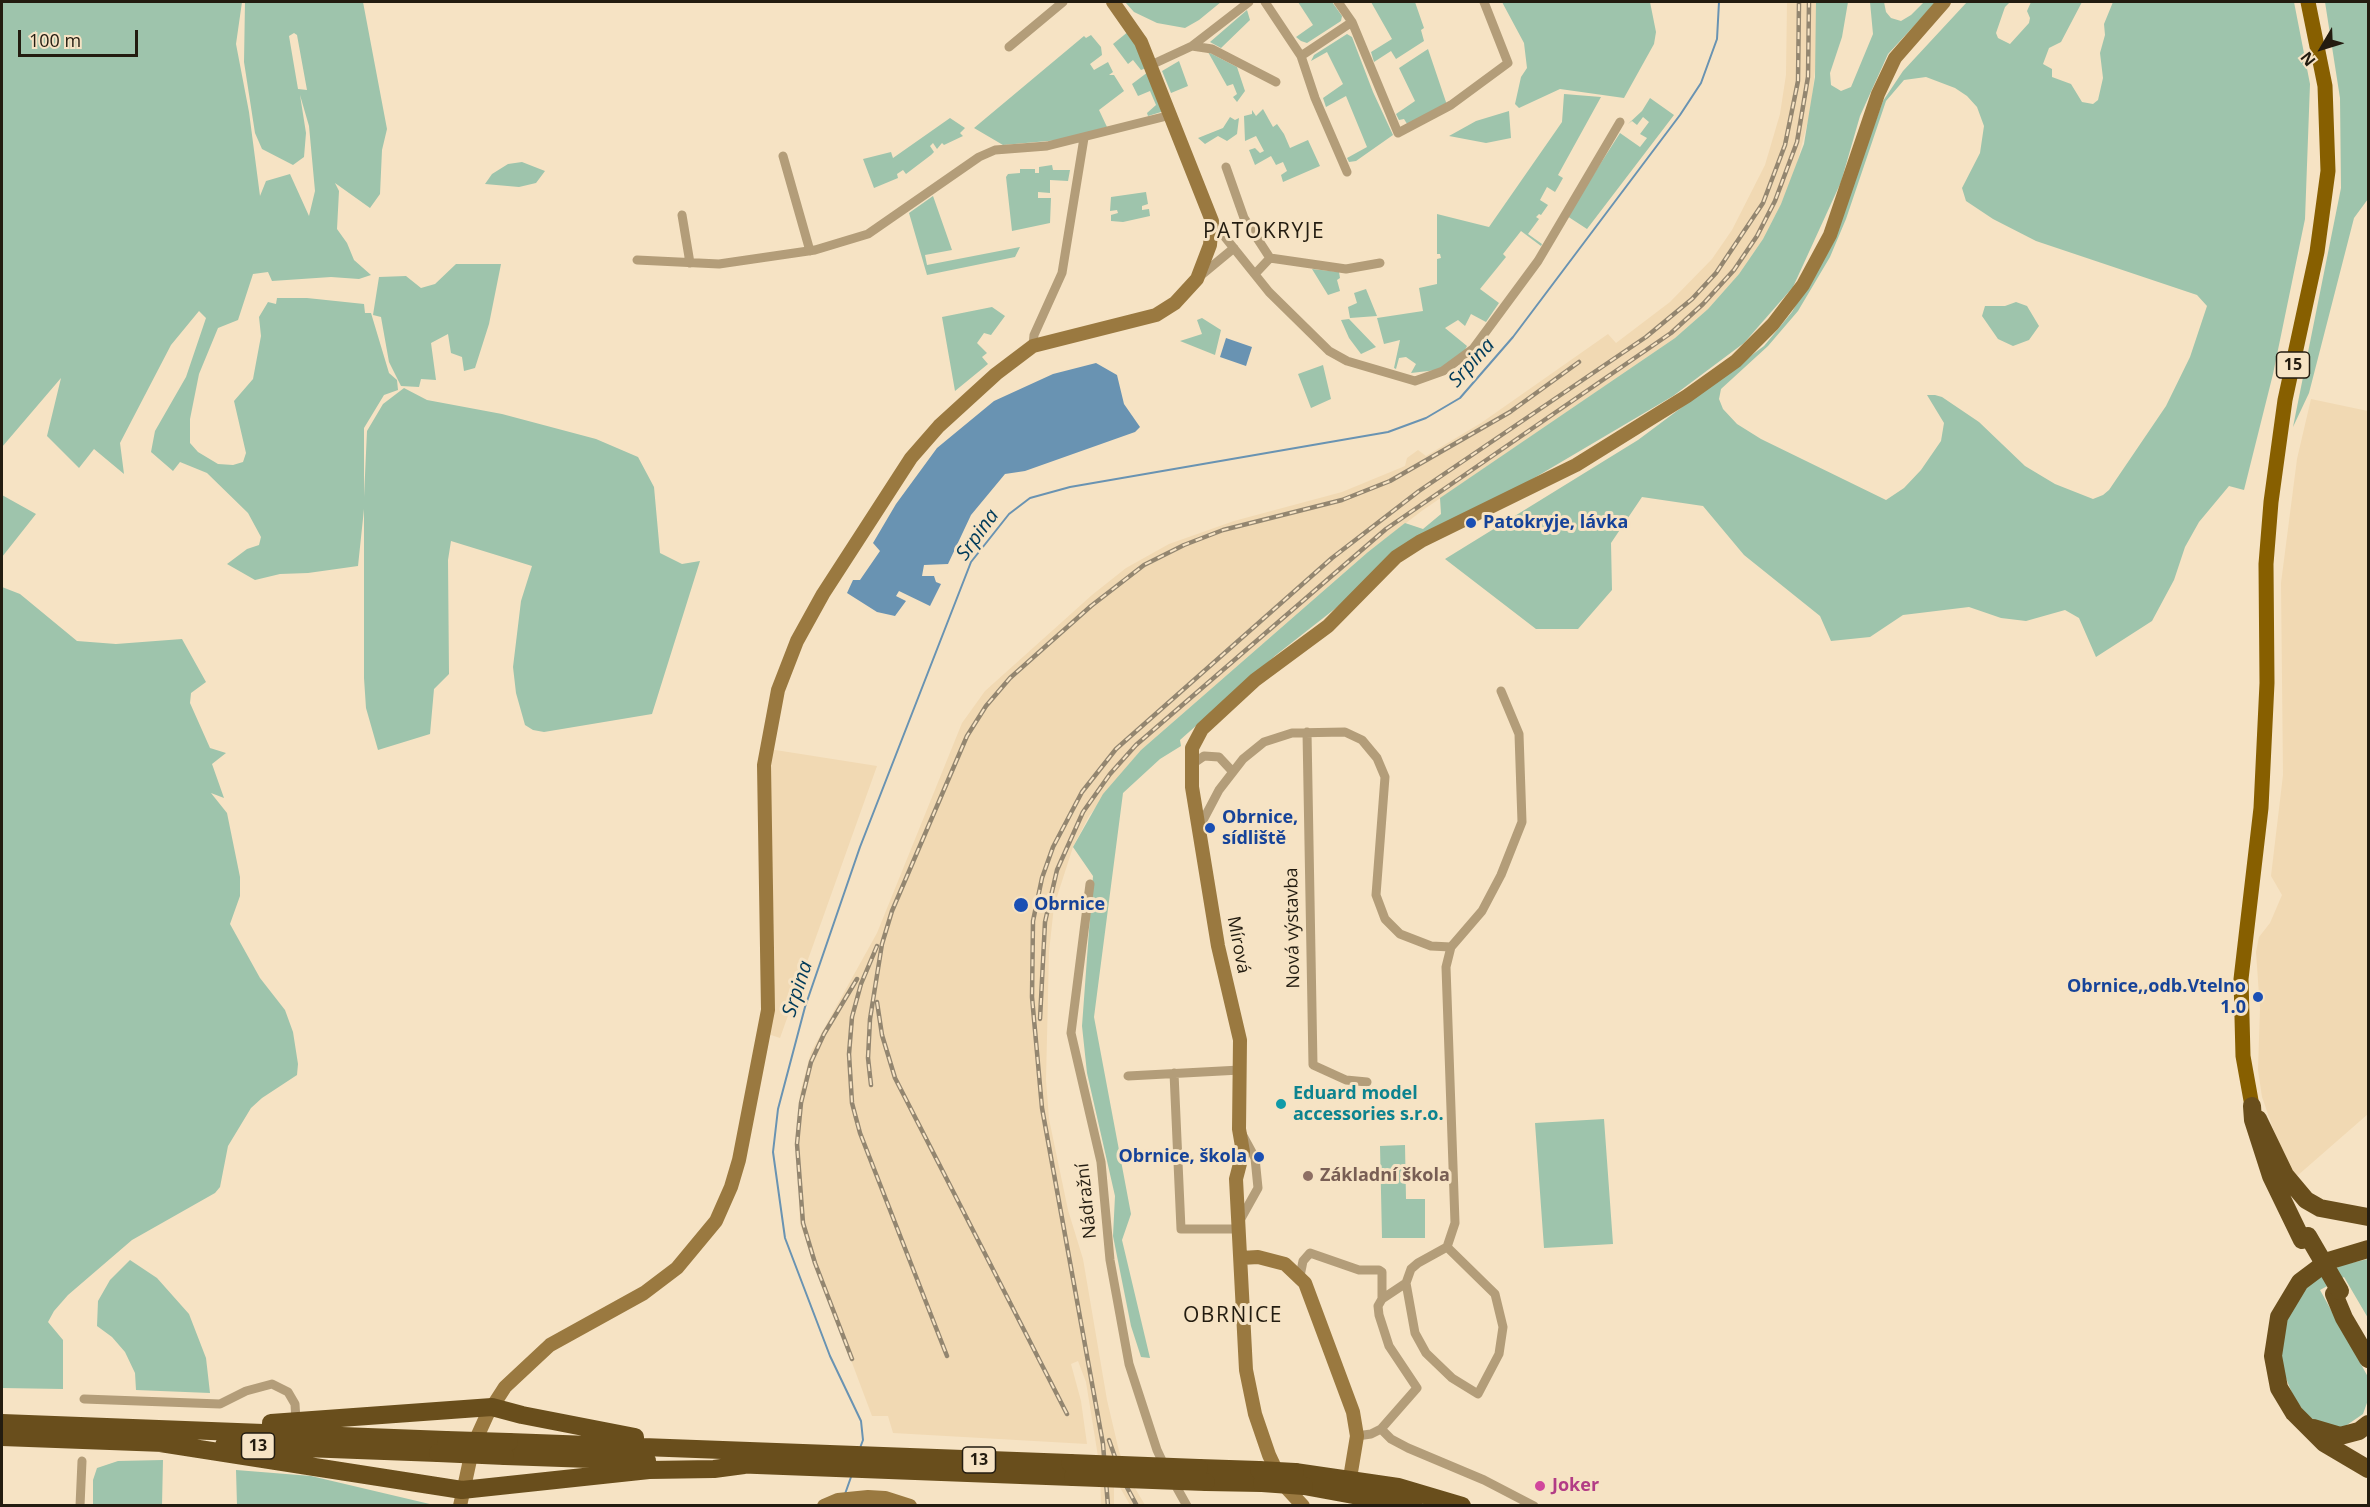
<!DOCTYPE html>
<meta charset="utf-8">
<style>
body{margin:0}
#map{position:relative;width:2370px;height:1507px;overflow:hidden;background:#f6e3c4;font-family:"Open Sans",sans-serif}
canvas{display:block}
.frame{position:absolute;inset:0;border:3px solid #231c10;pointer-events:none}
.north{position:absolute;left:2292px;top:18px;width:60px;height:60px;-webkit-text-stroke:4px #f6e3c4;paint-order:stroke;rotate:232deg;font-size:16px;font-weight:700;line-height:24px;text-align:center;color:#231c10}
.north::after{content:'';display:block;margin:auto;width:21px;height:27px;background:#231c10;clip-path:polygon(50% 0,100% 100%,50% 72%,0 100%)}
.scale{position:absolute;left:18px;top:30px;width:120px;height:27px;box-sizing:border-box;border:3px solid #231c10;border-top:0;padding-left:8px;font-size:18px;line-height:21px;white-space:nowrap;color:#231c10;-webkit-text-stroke:4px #f6e3c4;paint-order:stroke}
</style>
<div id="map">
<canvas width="2370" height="1507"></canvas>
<div class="frame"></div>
<div class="north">N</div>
<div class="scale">100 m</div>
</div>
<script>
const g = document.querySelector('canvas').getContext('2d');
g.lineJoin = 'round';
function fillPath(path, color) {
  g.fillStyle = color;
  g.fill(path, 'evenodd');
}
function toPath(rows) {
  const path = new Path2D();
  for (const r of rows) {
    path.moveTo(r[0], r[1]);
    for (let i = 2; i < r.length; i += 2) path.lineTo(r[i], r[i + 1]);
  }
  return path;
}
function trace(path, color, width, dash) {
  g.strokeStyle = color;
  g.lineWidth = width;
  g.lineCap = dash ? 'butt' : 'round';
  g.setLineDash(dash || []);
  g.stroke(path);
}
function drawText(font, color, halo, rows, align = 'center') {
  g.font = font + ' "Open Sans",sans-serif';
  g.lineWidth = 6;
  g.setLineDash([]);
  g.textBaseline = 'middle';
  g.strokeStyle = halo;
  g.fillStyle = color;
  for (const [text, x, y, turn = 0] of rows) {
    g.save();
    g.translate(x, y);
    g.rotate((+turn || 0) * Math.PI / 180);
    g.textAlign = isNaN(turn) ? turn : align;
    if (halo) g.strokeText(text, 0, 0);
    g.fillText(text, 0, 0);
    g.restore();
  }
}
const built = toPath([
 [1787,2,1816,2,1817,49,1811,109,1794,175,1781,204,1763,239,1739,274,1708,309,1675,338,1423,510,1368,552,1141,750,1089,816,1073,847,1054,906,1049,952,1046,1080,1049,1119,1068,1210,1083,1259,1107,1400,1119,1451,1129,1478,1145,1505,1130,1505,1114,1477,1114,1505,1101,1505,1100,1469,1086,1382,1078,1361,1071,1364,1081,1401,1087,1444,893,1433,888,1416,872,1416,800,1224,797,1139,800,1093,811,1052,877,933,962,723,985,691,1092,595,1126,568,1169,544,1234,521,1342,492,1405,466,1407,458,1418,450,1426,456,1481,423,1608,334,1616,343,1670,302,1712,259,1732,230,1765,165,1780,114,1786,75],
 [2311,399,2368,411,2368,1114,2297,1176,2289,1174,2262,1097,2258,1070,2260,1009,2256,952,2259,937,2270,923,2282,895,2271,876,2283,775,2281,583,2297,459],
 [769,749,877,766,780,1038,768,1034,775,978]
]);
const green = toPath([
 [2,2,242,2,236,44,249,112,260,196,266,181,290,174,309,216,315,191,309,126,300,95,306,133,304,157,293,165,262,149,255,133,244,62,245,2,363,2,387,129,382,150,380,194,370,208,335,183,339,191,337,229,347,243,354,260,371,275,359,279,331,277,272,281,268,272,253,274,238,320,218,328,199,374,190,419,190,443,198,452,218,464,233,465,243,462,246,453,234,401,253,379,261,336,259,317,268,302,276,304,277,298,307,298,364,304,365,313,371,313,389,373,397,380,398,390,384,395,364,428,364,497,367,431,383,404,404,388,427,400,502,414,596,439,638,457,654,487,660,553,682,564,700,561,652,714,544,732,533,730,525,725,516,693,513,667,521,601,532,566,451,541,448,560,449,674,434,689,430,734,378,750,366,708,364,678,364,509,358,566,308,573,280,574,255,580,227,564,247,549,259,545,261,537,248,513,207,473,180,462,173,471,151,452,155,431,186,377,206,318,199,311,171,345,120,443,124,474,94,449,79,468,47,436,61,378,2,447],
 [294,33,297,35,307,90,298,89,289,36],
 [1125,2,1221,2,1199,20,1185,28,1157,23,1134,12],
 [1298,2,1332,2,1342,16,1341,21,1307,43,1301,41,1296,37,1313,25],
 [1371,2,1415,2,1424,28,1421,30,1424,41,1396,59,1391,51,1374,62,1371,52,1392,39],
 [1502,2,1650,2,1656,32,1654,44,1624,98,1560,89,1519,108,1515,104,1521,77,1527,68,1524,43],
 [1816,2,1848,2,1842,37,1830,73,1831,85,1841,91,1851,87,1873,34,1870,2,1884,2,1886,12,1891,18,1901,21,1911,15,1924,2,1936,2,1888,54,1860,116,1841,182,1793,287,1744,343,1673,396,1507,494,1422,535,1336,608,1276,655,1180,740,1181,746,1160,759,1123,793,1094,1017,1131,1214,1122,1240,1150,1358,1141,1357,1131,1326,1113,1236,1115,1196,1087,1073,1082,1026,1093,876,1073,847,1103,794,1141,750,1368,552,1405,523,1423,529,1441,514,1440,498,1675,338,1708,309,1739,274,1763,239,1781,204,1804,144,1815,77],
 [1967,2,2010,2,2005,7,1996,33,1998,38,2010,44,2029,23,2030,18,2027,11,2031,2,2082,2,2061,42,2049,48,2043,64,2052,69,2052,77,2071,84,2082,102,2093,104,2098,100,2103,78,2100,53,2105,35,2104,24,2113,2,2294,2,2310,84,2305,219,2273,374,2244,490,2229,486,2199,522,2185,547,2174,580,2152,621,2096,657,2079,618,2065,610,2026,621,2001,618,1969,607,1903,615,1870,637,1831,641,1820,616,1744,555,1703,506,1642,497,1611,543,1612,590,1578,629,1536,629,1445,559,1638,440,1764,346,1792,312,1831,243,1883,101,1903,71],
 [1926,77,1955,88,1967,96,1977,107,1984,126,1980,153,1962,188,1966,201,1993,219,2036,241,2197,295,2207,306,2190,357,2166,406,2109,490,2103,495,2093,499,2055,484,2025,466,1979,422,1942,397,1935,395,1927,395,1944,423,1941,441,1921,470,1904,488,1886,500,1761,439,1737,424,1723,409,1719,399,1721,389,1768,346,1798,311,1830,257,1846,219,1886,101,1904,80],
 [2325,2,2368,2,2368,199,2354,218,2309,393,2293,427,2341,188,2340,98],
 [1247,10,1250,20,1221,48,1210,42],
 [1129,31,1153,75,1163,105,1161,112,1148,116,1147,113,1156,105,1150,91,1138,96,1132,84,1148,72,1146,68,1141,70,1133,60,1128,64,1113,44],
 [1347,34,1352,37,1373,92,1393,135,1356,161,1349,162,1347,158,1367,147,1346,96,1326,107,1323,98,1343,84,1327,52,1311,61,1314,55],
 [1091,35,1101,47,1102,55,1090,64,1094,70,1108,62,1113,72,1109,75,1114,75,1124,91,1099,110,1107,127,1059,140,1003,145,974,128,1084,36,1086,38],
 [1428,49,1447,105,1409,127,1404,119,1399,120,1396,114,1415,101,1399,68],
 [1208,52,1237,67,1245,91,1237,102,1233,97,1237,94,1233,84,1227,86],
 [1179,61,1188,86,1171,93,1162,71],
 [1564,94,1601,97,1558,175,1563,178,1558,187,1555,192,1547,187,1540,200,1548,205,1541,215,1539,214,1536,217,1539,219,1528,234,1542,244,1541,246,1521,231,1503,254,1506,257,1480,289,1499,303,1486,322,1471,314,1465,326,1458,320,1445,328,1467,346,1462,356,1437,370,1411,373,1416,364,1406,357,1399,358,1396,369,1394,368,1400,340,1384,344,1377,318,1423,311,1419,288,1437,284,1437,259,1441,258,1440,254,1437,254,1437,214,1489,227,1562,122],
 [1650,98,1674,115,1587,229,1567,216,1620,133,1640,147,1647,138,1640,134,1649,122,1643,117,1637,125,1632,121,1628,124,1642,111],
 [1263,109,1273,127,1277,124,1284,134,1290,148,1308,140,1320,166,1283,182,1281,175,1287,171,1283,162,1276,165,1271,156,1255,165,1249,150,1255,148,1260,153,1264,151,1256,136,1245,141,1244,116,1252,114,1252,110,1256,116],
 [1509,111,1511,138,1486,143,1449,136,1476,121],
 [1230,117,1235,120,1239,118,1237,134,1227,141,1218,136,1205,144,1198,138,1223,128],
 [950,118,965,128,960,133,963,136,944,145,942,143,937,149,933,143,930,146,934,152,931,155,906,174,903,170,897,174,898,178,874,188,863,159,891,152,893,158],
 [522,162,545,171,536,183,519,187,485,184,492,174,508,164],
 [1052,165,1053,170,1070,170,1068,181,1050,180,1050,193,1038,192,1038,198,1051,198,1050,223,1012,231,1006,177,1008,174,1020,173,1020,169,1035,169,1035,173,1039,173,1039,167],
 [1146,192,1148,204,1142,206,1142,210,1149,209,1150,216,1123,222,1111,221,1111,215,1118,213,1117,210,1110,211,1111,197],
 [933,196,952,250,925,255,927,265,1020,247,1015,257,927,275,909,213],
 [456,264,501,264,489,324,475,368,464,371,462,357,451,353,448,334,431,343,436,380,421,379,419,387,401,386,389,362,381,317,373,315,379,277,406,276,421,288,435,284],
 [1312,269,1339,272,1340,278,1337,280,1340,291,1328,295],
 [1366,289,1377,316,1350,318,1348,307,1357,303,1354,293],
 [2016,302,2027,306,2039,326,2029,340,2013,346,1998,339,1982,316,1985,306,2005,306],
 [992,307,1005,316,991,335,984,333,977,343,987,353,982,357,988,364,955,391,942,317],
 [1202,318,1221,330,1215,355,1180,341,1202,334,1197,320],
 [1349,319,1376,347,1361,354,1349,338,1341,320],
 [1323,365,1331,399,1311,408,1298,374],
 [2,495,36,514,2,557],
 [2,587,20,594,77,641,116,644,182,639,206,682,191,693,190,703,210,748,226,753,212,764,224,798,211,793,227,813,240,877,240,896,230,924,260,978,285,1010,293,1032,298,1064,297,1075,262,1098,251,1108,228,1146,220,1187,215,1193,132,1240,68,1295,54,1311,48,1322,63,1340,63,1389,2,1388],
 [1604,1119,1613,1244,1544,1248,1535,1123],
 [1405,1145,1406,1199,1425,1199,1425,1238,1382,1238,1380,1146],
 [2368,1259,2368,1318,2344,1277,2320,1290,2368,1377,2368,1400,2363,1414,2341,1429,2325,1428,2306,1414,2294,1398,2283,1371,2280,1339,2287,1316,2308,1283,2342,1265],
 [130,1260,157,1278,189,1314,206,1358,210,1393,136,1390,135,1373,125,1352,112,1337,97,1326,98,1301,110,1280],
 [163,1460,162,1505,93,1505,93,1480,97,1468,118,1461],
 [236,1470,311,1476,434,1505,237,1505]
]);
const water = toPath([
 [1226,338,1252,347,1246,366,1220,357],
 [1096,363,1117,375,1124,404,1140,427,1135,432,1025,471,1005,474,971,515,948,564,924,565,922,576,934,576,936,582,941,584,930,606,899,591,896,596,906,601,895,616,877,612,847,593,853,580,860,580,880,551,873,543,896,504,937,448,994,401,1053,374]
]);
const stream = toPath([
 [860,1448,863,1440,861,1421,830,1356,785,1238,773,1152,778,1109,805,1007,860,847,971,562,1009,514,1030,498,1070,487,1388,432,1426,418,1460,398,1513,337,1680,115,1701,83,1717,39,1719,2],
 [845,1494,851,1477]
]);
const street = toPath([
 [1265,2,1301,56,1315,98,1347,172],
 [1338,2,1352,22,1398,133,1451,105,1508,63,1484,2],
 [1192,46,1212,49,1276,82],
 [1009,47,1063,2],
 [1301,56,1352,22],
 [1151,65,1192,46,1249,2],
 [783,156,810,251],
 [1226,167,1244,218,1270,258],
 [682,215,690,263],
 [1212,221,1269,292,1329,351,1347,361,1415,381,1443,371,1473,349,1538,261,1620,122],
 [637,260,719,264,815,250,868,234,979,157,995,150,1047,146,1171,115],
 [1255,274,1270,258,1346,269,1380,263],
 [1199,277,1234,248],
 [1033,346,1034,335,1062,273,1084,138],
 [1307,732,1313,1065,1346,1080,1367,1082],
 [1191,765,1204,756,1219,757,1233,772],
 [1199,828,1219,790,1243,759,1264,742,1292,733,1345,732,1362,740,1377,758,1385,777,1376,895,1385,919,1400,934,1431,946,1451,947,1482,911,1501,875,1522,822,1519,734,1501,691],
 [1090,884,1071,1033,1101,1162,1110,1260,1129,1364,1157,1450,1165,1467],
 [1174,1073,1181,1229,1239,1229],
 [1128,1076,1240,1070],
 [1239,1222,1258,1188,1255,1158,1242,1134],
 [1300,1276,1303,1261,1310,1253,1359,1270,1379,1270,1382,1272,1382,1299],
 [1406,1283,1415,1333,1426,1353,1452,1378,1478,1394,1499,1354,1503,1327,1495,1294,1447,1247],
 [84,1399,220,1404,246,1391,272,1384,288,1392,295,1404,296,1421],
 [1381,1429,1391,1439,1408,1448,1484,1480,1534,1506],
 [1357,1436,1371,1434,1381,1429,1417,1388,1389,1346,1379,1315,1378,1306,1382,1299,1406,1283,1411,1269,1418,1263,1447,1247,1455,1223,1446,967,1451,947],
 [1172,1479,1187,1506],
 [80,1506,82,1461]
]);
const secondary = toPath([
 [1241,1258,1258,1257,1285,1264,1305,1283,1353,1412,1357,1436,1350,1478],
 [460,1506,473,1446,487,1415,505,1387,550,1345,644,1293,677,1268,716,1221,731,1187,739,1160,768,1010,764,765,778,690,797,641,823,594,911,458,939,426,996,374,1033,346,1156,315,1175,303,1197,279,1210,245,1212,221,1141,42,1113,2],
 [824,1506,838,1500,868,1497,885,1498,910,1506],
 [1303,1506,1282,1483,1269,1455,1255,1414,1246,1370,1236,1179,1243,1152,1239,1129,1240,1040,1218,946,1192,787,1192,748,1202,729,1255,680,1328,626,1396,557,1421,541,1576,465,1687,396,1736,361,1773,324,1803,285,1830,235,1878,94,1895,58,1944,2]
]);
const primary = toPath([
 [2252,1106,2243,1056,2241,979,2261,808,2267,683,2266,564,2271,502,2285,400,2317,252,2328,171,2325,86,2308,2]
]);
const highway = toPath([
 [2252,1106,2253,1120,2271,1176,2302,1240],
 [2258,1119,2285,1175,2306,1200,2320,1208,2368,1217],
 [2368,1249,2328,1261,2300,1282,2279,1317,2273,1356,2279,1388,2294,1413,2324,1443,2368,1469],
 [2334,1294,2344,1318,2368,1359],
 [2,1423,446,1440],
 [271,1423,492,1407,522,1415,635,1437],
 [2313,1428,2340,1436,2359,1431,2368,1424],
 [2,1437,164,1443],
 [154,1442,462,1490,649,1470,714,1469,744,1465],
 [509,1442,1070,1463],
 [224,1445,438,1453],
 [505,1456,647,1461],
 [731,1464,1073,1477],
 [1199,1468,1259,1470],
 [1295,1472,1398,1487,1462,1506],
 [1206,1482,1262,1483],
 [1304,1486,1414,1506]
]);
const rail = toPath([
 [877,946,861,984,852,1017,849,1054,852,1103,860,1133,947,1356],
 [877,1002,882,1035,895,1078,1067,1414],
 [1040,1019,1045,922,1057,870,1083,812,1110,774,1136,745,1386,529,1671,333,1703,304,1734,270,1757,236,1775,201,1797,142,1808,77,1809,2],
 [871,1085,868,1058,870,1019,882,944,892,911,967,736,986,706,1010,678,1091,606,1144,565,1184,545,1223,530,1342,500,1390,481,1510,412,1579,362],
 [852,1359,815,1263,803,1223,797,1144,801,1103,811,1062,824,1034,857,979],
 [1109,1440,1123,1480,1137,1506],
 [1108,1506,1103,1444,1042,1108,1032,997,1033,921,1042,878,1053,847,1082,792,1116,749,1332,558,1419,491,1646,337,1692,299,1716,273,1763,203,1785,145,1798,81,1799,2]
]);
const highwayBridge = toPath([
 [2308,1236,2340,1291],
 [446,1440,509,1442],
 [438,1453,505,1456],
 [1070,1463,1199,1468],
 [1259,1470,1295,1472],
 [1073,1477,1206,1482],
 [1262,1483,1304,1486]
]);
const markers = [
 [1471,523,6,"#1a4fb4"],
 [1210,828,6,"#1a4fb4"],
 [1021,905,8,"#1a4fb4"],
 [2258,997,6,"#1a4fb4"],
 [1281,1104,6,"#0f9aa8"],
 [1259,1157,6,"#1a4fb4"],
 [1308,1176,6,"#8d6e63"],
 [1540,1486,6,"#d1479c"]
];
const shields = [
 [2293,365,33],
 [258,1446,33],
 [979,1460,33]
];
const shieldNames = [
 ["15",2293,365],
 ["13",258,1446],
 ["13",979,1460]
];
const transitNames = [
 ["Patokryje, lávka",1483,523],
 ["Obrnice,",1222,818],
 ["sídliště",1222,839],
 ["Obrnice",1034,905],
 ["Obrnice,,odb.Vtelno",2246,987,"right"],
 ["1.0",2246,1008,"right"],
 ["Obrnice, škola",1247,1157,"right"]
];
const streetNames = [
 ["Nová výstavba",1293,928,-91],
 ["Mírová",1238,945,79],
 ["Nádražní",1087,1201,-96]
];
const cultureNames = [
 ["Eduard model",1293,1094],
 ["accessories s.r.o.",1293,1115]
];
const educationNames = [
 ["Základní škola",1320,1176]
];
const hotelNames = [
 ["Joker",1552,1486]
];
const waterNames = [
 ["Srpina",1472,363,-48],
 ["Srpina",978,535,-54],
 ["Srpina",798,989,-72]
];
const quarterNames = [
 ["PATOKRYJE",1264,232],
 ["OBRNICE",1233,1316]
];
fillPath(built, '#f1d9b3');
fillPath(green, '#9ec4ac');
fillPath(water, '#6993b2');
trace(stream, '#6993b2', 2);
trace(street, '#b39d79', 9);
trace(secondary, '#9a7940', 14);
trace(primary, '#875f00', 15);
trace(highway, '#694e1c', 18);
trace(rail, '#938670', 4.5);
trace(rail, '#f6e3c4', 2, [7]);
trace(highwayBridge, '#694e1c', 18);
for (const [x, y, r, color] of markers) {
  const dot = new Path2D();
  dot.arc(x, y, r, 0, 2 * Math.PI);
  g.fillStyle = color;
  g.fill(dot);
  trace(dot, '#f6e3c4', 2);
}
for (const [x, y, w] of shields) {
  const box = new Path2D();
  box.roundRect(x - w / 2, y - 13, w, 26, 4.5);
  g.fillStyle = '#f6e3c4';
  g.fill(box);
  trace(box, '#231c10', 1.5);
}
drawText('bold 16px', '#231c10', null, shieldNames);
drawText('bold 18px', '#164399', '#f6e3c4', transitNames, 'left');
drawText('18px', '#231c10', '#f6e3c4', streetNames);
drawText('bold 18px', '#0d838f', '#f6e3c4', cultureNames, 'left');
drawText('bold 18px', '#785e54', '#f6e3c4', educationNames, 'left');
drawText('bold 18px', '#b23c85', '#f6e3c4', hotelNames, 'left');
drawText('italic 20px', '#013b5a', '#f6e3c4', waterNames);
g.letterSpacing = '1.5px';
drawText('21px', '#231c10', '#f6e3c4', quarterNames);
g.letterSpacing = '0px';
</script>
